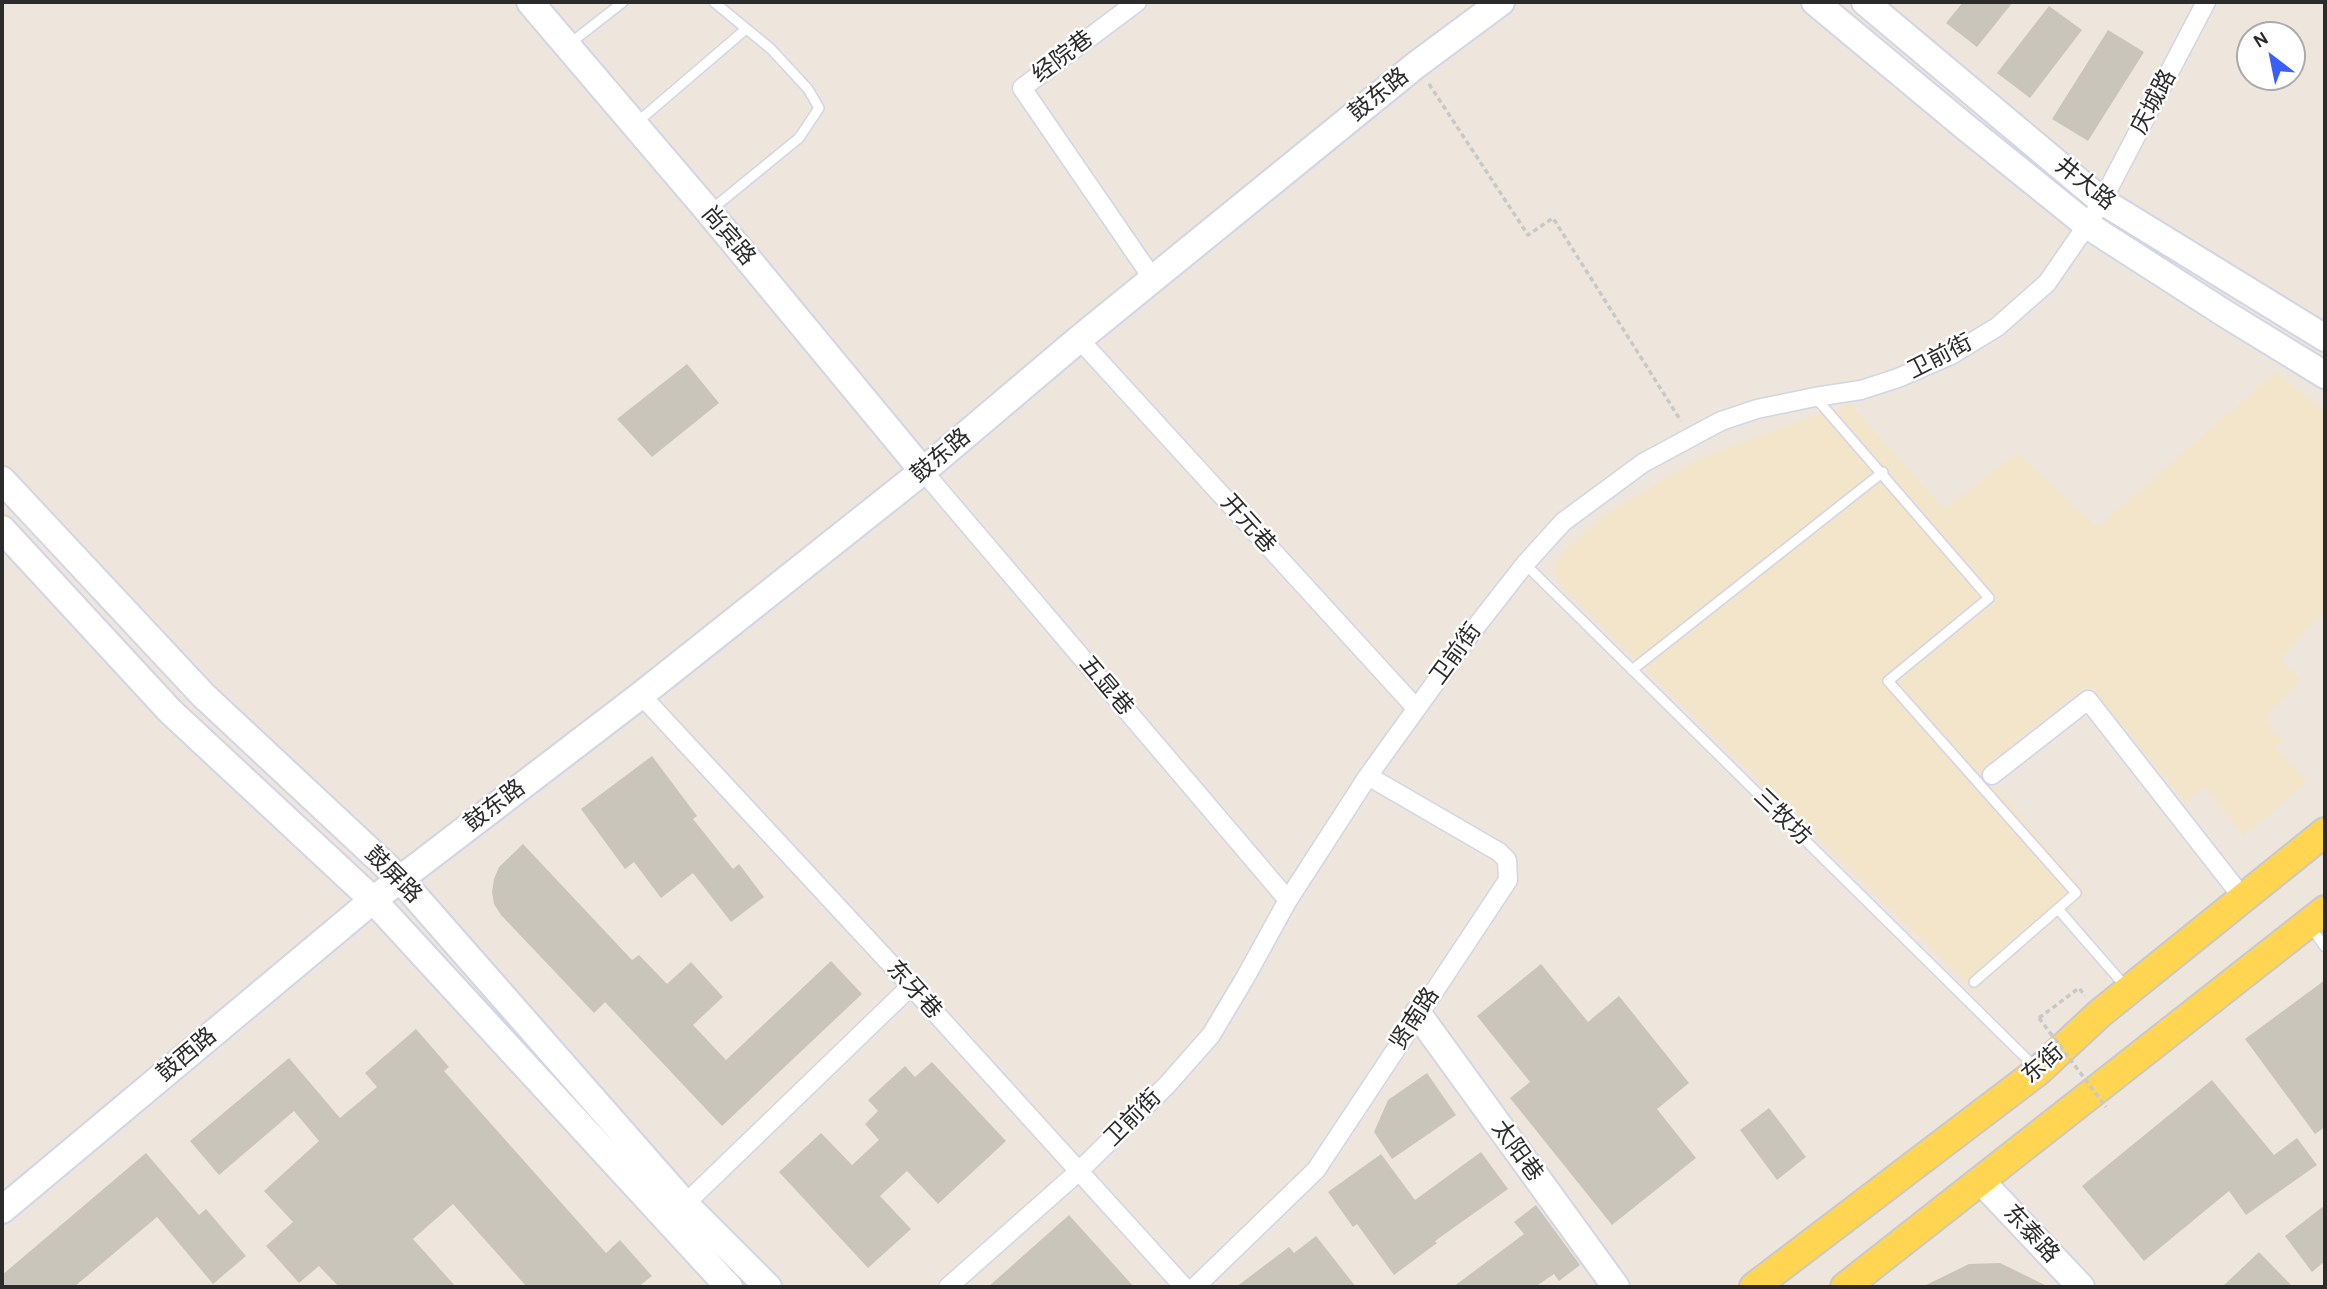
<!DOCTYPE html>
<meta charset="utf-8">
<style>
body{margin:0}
#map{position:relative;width:2327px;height:1289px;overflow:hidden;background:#eee6dc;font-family:Karla,sans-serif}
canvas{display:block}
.frame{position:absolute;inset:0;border:4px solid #2b2b2b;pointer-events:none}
.north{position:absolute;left:2236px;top:21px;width:70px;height:70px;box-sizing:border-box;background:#fff;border:2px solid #aaa;border-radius:50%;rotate:328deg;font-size:19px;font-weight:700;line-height:28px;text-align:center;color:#2b2b2b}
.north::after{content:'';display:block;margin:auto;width:24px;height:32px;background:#395fff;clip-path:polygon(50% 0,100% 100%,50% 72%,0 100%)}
</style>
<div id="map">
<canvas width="2327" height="1289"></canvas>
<div class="frame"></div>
<div class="north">N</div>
</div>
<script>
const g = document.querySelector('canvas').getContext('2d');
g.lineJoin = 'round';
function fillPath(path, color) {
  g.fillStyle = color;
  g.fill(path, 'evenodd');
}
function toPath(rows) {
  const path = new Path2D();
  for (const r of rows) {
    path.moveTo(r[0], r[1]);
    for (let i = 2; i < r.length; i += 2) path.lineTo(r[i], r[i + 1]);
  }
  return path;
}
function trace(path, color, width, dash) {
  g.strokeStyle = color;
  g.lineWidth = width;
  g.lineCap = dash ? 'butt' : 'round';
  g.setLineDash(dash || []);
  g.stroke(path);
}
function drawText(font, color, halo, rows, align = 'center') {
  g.font = font + ' Karla,"Noto Sans SC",sans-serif';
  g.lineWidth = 5;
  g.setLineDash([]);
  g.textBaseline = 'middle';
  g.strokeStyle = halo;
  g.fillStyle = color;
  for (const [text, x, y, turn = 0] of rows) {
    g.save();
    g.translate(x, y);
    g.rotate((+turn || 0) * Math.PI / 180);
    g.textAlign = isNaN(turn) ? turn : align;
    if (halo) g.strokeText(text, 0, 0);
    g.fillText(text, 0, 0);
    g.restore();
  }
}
const education = toPath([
 [2276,372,2325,412,2325,610,2280,659,2301,679,2267,716,2267,723,2283,741,2275,748,2308,782,2244,836,2205,787,2185,802,2088,684,1981,770,2088,894,1974,991,1561,587,1554,572,1559,556,1604,515,1698,459,1849,403,1944,509,2017,453,2097,527]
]);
const building = toPath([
 [1963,2,2013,2,1977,47,1946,23],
 [2049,6,2082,30,2030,98,1997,73],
 [2108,30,2144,52,2088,141,2052,119],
 [687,364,719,403,652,457,617,419],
 [652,756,697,816,693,819,733,869,739,864,764,897,731,922,693,873,661,898,634,862,625,869,581,809],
 [523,844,632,960,639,955,667,984,691,962,723,997,693,1025,726,1060,831,961,862,994,722,1126,605,1002,594,1013,501,915,494,904,492,892,494,879,499,867],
 [1541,964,1588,1022,1619,996,1689,1083,1657,1109,1696,1158,1612,1225,1510,1098,1530,1082,1477,1016],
 [2325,980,2325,1127,2315,1134,2245,1039],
 [416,1029,449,1067,444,1071,606,1253,620,1240,652,1276,638,1287,527,1287,453,1204,413,1239,456,1287,339,1287,319,1266,299,1283,266,1246,293,1222,264,1191,319,1141,294,1111,219,1175,190,1141,289,1058,340,1118,377,1087,365,1073],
 [932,1062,1006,1141,938,1204,907,1171,880,1196,911,1229,868,1268,779,1172,821,1133,852,1165,879,1140,865,1124,878,1111,868,1100,905,1066,915,1077],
 [1427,1073,1456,1115,1392,1159,1374,1132,1388,1100],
 [2212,1080,2274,1155,2297,1138,2317,1165,2246,1215,2229,1191,2144,1261,2082,1186],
 [1769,1108,1806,1157,1777,1180,1740,1130],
 [1481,1152,1508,1189,1435,1241,1437,1243,1394,1275,1357,1224,1353,1227,1328,1192,1381,1154,1415,1200],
 [146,1153,199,1215,206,1209,246,1256,213,1284,157,1217,74,1287,2,1287,2,1275],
 [1536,1205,1580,1265,1559,1281,1554,1274,1535,1287,1453,1287,1524,1234,1514,1222],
 [2325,1205,2325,1261,2312,1272,2285,1236],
 [1069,1215,1134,1287,988,1287],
 [1316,1236,1356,1287,1236,1287,1289,1247,1294,1253],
 [2259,1252,2293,1287,2222,1287],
 [2000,1263,2049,1287,1922,1287,1969,1264]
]);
const path = toPath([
 [1429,84,1528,235,1553,218,1681,421],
 [2039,1018,2079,988,2085,996]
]);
const lane = toPath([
 [568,45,623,2],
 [635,124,746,29],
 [712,209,799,138,819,108,808,89,771,49,714,2],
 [1815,397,1989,598,1888,681,2076,893,1974,982],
 [1525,564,2037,1069],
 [1632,670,1883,472],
 [2058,909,2125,986],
 [2309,925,2325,947]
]);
const street = toPath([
 [1137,2,1022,88,1153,279],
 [1079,339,1416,708],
 [923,471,1288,900],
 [641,695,911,986,1184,1287],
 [1992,775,2088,700,2243,898],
 [685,1204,911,986],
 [948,1287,1078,1172,1167,1085,1211,1035,1245,978,1288,900,1368,776,1471,633,1525,564,1563,522,1643,463,1721,421,1757,409,1815,397,1861,390,1898,378,1951,355,1997,327,2047,283,2087,225,2102,201,2206,2],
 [1195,1287,1316,1170,1508,880,1507,860,1499,852,1368,776]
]);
const secondary = toPath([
 [530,2,709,212,923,471],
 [1815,2,1963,125,2087,225,2224,313,2325,375],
 [1865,2,2102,201,2325,338],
 [2,480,203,695,400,879,685,1204,768,1287],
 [2,529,170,711,373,900,729,1287],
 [1418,1014,1616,1287],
 [1981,1181,2081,1287],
 [2,1210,373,900,641,695,923,471,1079,339,1416,65,1501,2]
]);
const primary = toPath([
 [1754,1287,2038,1071,2099,1014,2325,832],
 [1845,1287,2325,910]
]);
const pathBridge = toPath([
 [2039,1018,2106,1107]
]);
const streetNames = [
 ["经院巷",1063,57,-37],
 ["鼓东路",1379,95,-39],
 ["庆城路",2154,102,-62],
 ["井大路",2085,184,38],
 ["尚宾路",728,236,50],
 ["卫前街",1940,357,-27],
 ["鼓东路",941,456,-40],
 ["开元巷",1248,524,48],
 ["卫前街",1456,654,-54],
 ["五显巷",1106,686,50],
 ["鼓东路",495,806,-37],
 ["三牧坊",1782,817,44],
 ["鼓屏路",393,875,45],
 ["东牙巷",914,990,48],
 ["贤南路",1415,1019,-57],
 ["鼓西路",187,1055,-40],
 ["东街",2043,1064,-41],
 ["卫前街",1133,1118,-45],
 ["太阳巷",1517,1151,54],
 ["东泰路",2031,1234,47]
];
fillPath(education, '#f2e5ca');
fillPath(building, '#c9c5bb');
trace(lane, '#d1d5e5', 12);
trace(street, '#d1d5e5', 21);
trace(secondary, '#d1d5e5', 30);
trace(primary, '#c8c8c8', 32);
trace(path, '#c8c8c8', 3.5, [5, 3.5]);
trace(lane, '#fff', 9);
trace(street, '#fff', 18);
trace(secondary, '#fff', 26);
trace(primary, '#ffd551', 28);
trace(pathBridge, '#c8c8c8', 3.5, [5, 3.5]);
drawText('23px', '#2b2b2b', '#fff', streetNames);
</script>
